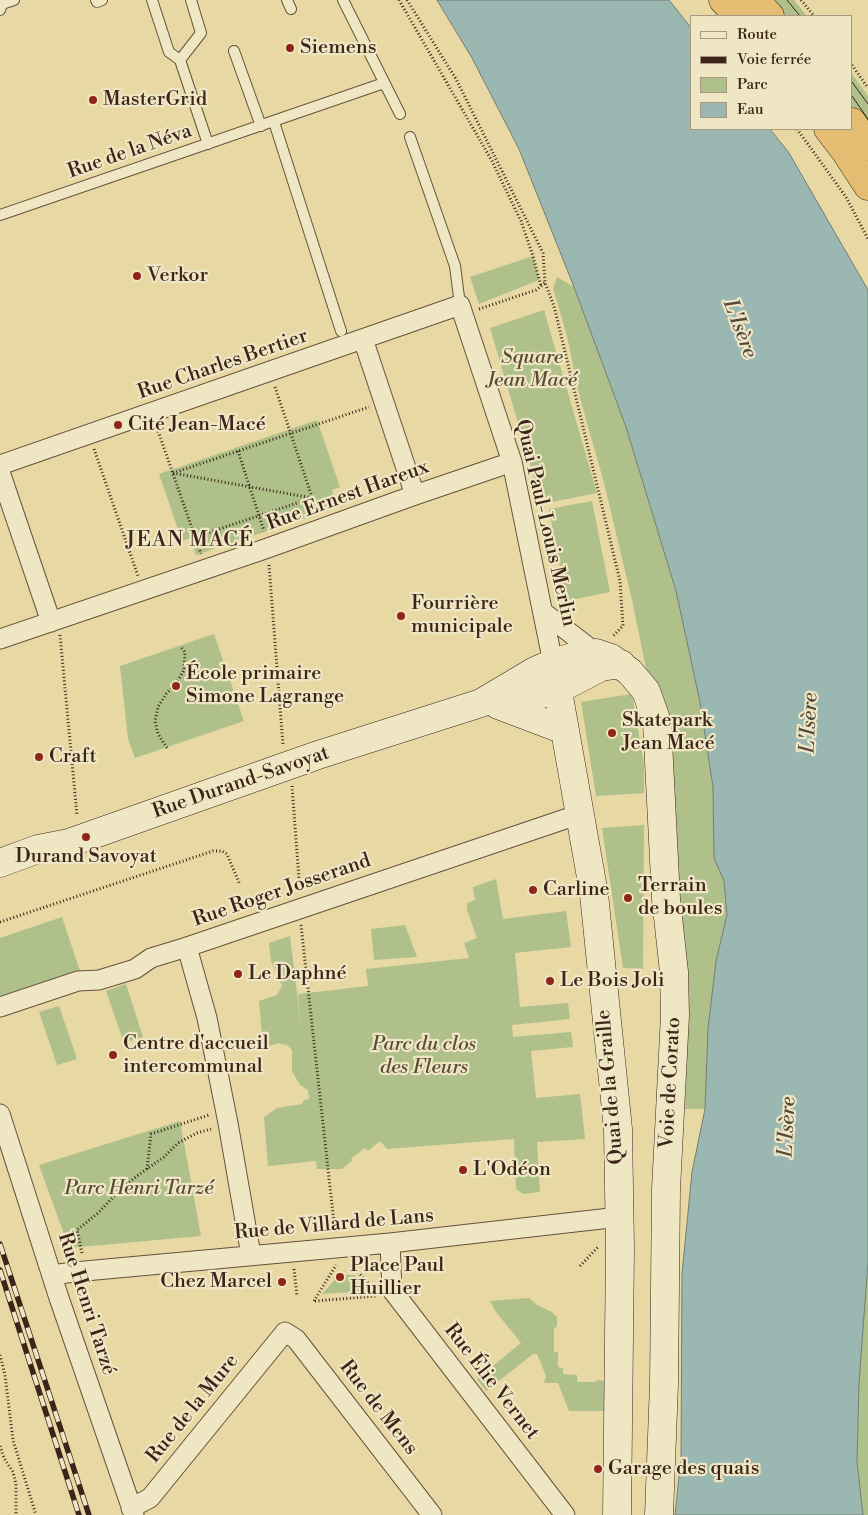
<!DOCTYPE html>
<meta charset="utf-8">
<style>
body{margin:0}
#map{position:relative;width:868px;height:1515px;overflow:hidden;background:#e7d8a4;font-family:"Libre Bodoni",serif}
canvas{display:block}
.legend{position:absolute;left:690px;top:15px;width:162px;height:115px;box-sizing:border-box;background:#efe6c4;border:1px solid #a79880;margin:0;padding:6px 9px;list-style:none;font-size:15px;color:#3c2419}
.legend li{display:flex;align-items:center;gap:10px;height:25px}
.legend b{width:25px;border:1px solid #a79880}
</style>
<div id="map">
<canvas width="868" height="1515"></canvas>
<ul class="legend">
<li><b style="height:6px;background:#efe6c4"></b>Route</li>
<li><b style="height:6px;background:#3c2419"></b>Voie ferrée</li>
<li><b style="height:14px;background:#afc08b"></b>Parc</li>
<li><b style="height:14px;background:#9ab8b1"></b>Eau</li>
</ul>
</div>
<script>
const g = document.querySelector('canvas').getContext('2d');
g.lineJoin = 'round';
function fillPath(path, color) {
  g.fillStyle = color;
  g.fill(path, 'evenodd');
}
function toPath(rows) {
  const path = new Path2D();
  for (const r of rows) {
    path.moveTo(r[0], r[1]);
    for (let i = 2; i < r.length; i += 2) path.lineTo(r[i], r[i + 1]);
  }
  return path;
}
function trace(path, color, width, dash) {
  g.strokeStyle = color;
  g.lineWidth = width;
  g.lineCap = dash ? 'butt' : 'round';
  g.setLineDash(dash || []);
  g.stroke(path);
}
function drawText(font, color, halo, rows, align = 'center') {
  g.font = font + ' "Libre Bodoni",serif';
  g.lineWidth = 4.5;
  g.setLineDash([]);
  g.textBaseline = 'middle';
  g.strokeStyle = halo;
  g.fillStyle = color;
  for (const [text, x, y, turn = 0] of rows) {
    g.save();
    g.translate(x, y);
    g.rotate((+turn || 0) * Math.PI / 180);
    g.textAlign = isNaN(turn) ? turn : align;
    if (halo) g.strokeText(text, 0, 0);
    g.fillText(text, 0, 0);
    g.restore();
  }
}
const green = toPath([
 [767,0,794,0,807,16,781,16],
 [852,74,868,96,868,134,852,110],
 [533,256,539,280,479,304,470,277],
 [557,277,574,287,626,427,676,591,700,702,713,787,714,858,724,881,727,915,716,961,708,1029,705,1109,685,1109,687,1040,648,678,632,600,604,483,580,398,567,336,553,288],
 [544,310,597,493,542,504,490,328],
 [317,420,340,487,332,490,338,507,196,555,190,538,182,541,159,474],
 [592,501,610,592,566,601,549,509],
 [214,634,244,721,135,758,128,739,120,666],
 [632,694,644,765,644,793,596,796,581,702],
 [644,825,643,969,623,968,602,828],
 [496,879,503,919,566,911,571,947,515,953,520,1007,568,1003,570,1019,512,1025,513,1037,571,1032,573,1047,531,1051,536,1098,580,1094,585,1139,537,1142,540,1192,523,1194,516,1189,514,1139,387,1149,380,1141,368,1151,365,1148,351,1159,352,1161,342,1169,317,1169,316,1161,268,1166,264,1117,277,1108,302,1104,304,1100,309,1099,308,1090,300,1085,292,1071,292,1050,287,1045,278,1043,263,1048,259,1001,277,995,282,986,271,961,269,943,290,936,301,1026,298,994,368,986,366,969,469,958,464,943,477,938,467,910,467,903,475,900,473,887],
 [62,917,80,971,65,977,0,997,0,938],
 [405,925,417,957,374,960,371,929],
 [126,984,143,1037,124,1043,106,991],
 [59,1006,77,1059,57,1065,39,1012],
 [180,1121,201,1236,69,1248,39,1165],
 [868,1262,868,1515,863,1515,857,1462,859,1383],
 [339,1275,355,1275,370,1291,322,1294],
 [529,1298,537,1305,552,1312,557,1317,557,1327,554,1328,554,1352,558,1352,558,1367,563,1368,563,1374,577,1375,577,1382,596,1382,597,1380,607,1381,607,1411,569,1411,558,1383,544,1383,546,1376,537,1354,533,1354,486,1391,477,1379,521,1343,496,1312,490,1301]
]);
const water = toPath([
 [437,0,669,0,692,29,692,129,770,129,789,153,868,290,868,1262,859,1383,857,1462,863,1515,675,1515,681,1457,682,1274,692,1172,705,1109,708,1029,716,961,727,915,724,881,714,858,713,787,700,702,676,591,626,427,574,287,519,149,472,58,437,0]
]);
const path = toPath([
 [399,0,492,161,521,221,533,256,541,286],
 [407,0,456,79,543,253,545,283,554,306,620,581,623,626,613,636],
 [801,0,814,16],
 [852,65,868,88],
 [797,129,846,197,868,239],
 [479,309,536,290,545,283],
 [275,387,317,512],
 [157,428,201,554],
 [94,449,138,576],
 [238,451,264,531],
 [173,473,312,498,195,537],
 [173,473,369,407],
 [269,565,283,745],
 [60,635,77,815],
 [167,748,158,734,155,721,158,707,166,694,177,682,184,670,185,652,180,646],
 [292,786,300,892],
 [0,922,213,851,222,851,227,854,240,885],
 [301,925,335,1232],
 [147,1169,151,1134,209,1115],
 [82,1253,77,1230,98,1213,117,1193,137,1176,164,1157,178,1143,197,1133,211,1129],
 [351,1264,375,1291],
 [580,1266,598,1247],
 [294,1269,297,1296],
 [314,1301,336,1265],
 [315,1301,376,1296],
 [0,1355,5,1375,13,1440,36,1515],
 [0,1446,4,1458,13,1472,16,1484,16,1515]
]);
const lane = toPath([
 [96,0,97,2,102,0],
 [152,0,169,52,180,60],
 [191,0,201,33,180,60,208,144],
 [287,0,291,9],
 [343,0,400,114],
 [0,10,2,4,14,0],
 [234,51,261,126],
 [274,122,341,331],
 [410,137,455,266,460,305],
 [0,215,384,83]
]);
const street = toPath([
 [363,339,415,495],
 [0,465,460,305,512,462,553,663],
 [0,472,51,622],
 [543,612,596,653],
 [0,639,265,549,415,495,512,462],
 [187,947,207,1018,228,1123,251,1255],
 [0,1007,78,981,99,980,135,969,151,958,187,947,580,814],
 [0,1114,59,1298,134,1515],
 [390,1243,392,1290,565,1515],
 [52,1275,74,1272,390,1243,619,1217],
 [131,1508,150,1498,285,1332,296,1339,432,1515]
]);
const secondary = toPath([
 [553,663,594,894,618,1129,620,1248,617,1515],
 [498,705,564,730],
 [501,705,557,690,601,667,621,664],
 [0,863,38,849,69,843,318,755,481,703,535,671,553,663,576,656,596,653,611,658,630,672,646,691,657,722,666,899,674,972,675,1015,666,1189,664,1384,659,1515]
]);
const highway = toPath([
 [723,0,738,16],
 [755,0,770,16],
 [852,122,868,146],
 [828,129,845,151,868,186]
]);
const tram = toPath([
 [787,0,800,16],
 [852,82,868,104],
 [852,96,868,119]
]);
const rail = toPath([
 [0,1244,89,1515],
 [0,1270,79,1515]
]);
const markers = [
 [290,48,5,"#8f2418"],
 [93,100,5,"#8f2418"],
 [137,276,5,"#8f2418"],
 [118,425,5,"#8f2418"],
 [401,616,5,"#8f2418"],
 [176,686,5,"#8f2418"],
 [612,733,5,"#8f2418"],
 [39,757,5,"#8f2418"],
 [86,837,5,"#8f2418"],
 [533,890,5,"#8f2418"],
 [628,898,5,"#8f2418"],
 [238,974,5,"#8f2418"],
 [550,981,5,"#8f2418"],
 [113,1055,5,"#8f2418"],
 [463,1170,5,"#8f2418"],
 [340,1277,5,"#8f2418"],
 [282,1282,5,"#8f2418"],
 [598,1469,5,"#8f2418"]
];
const poiNames = [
 ["Siemens",300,48],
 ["MasterGrid",103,100],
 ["Verkor",147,276],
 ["Cité Jean-Macé",128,425],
 ["Fourrière",411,604],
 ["municipale",411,627],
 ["École primaire",186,674],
 ["Simone Lagrange",186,697],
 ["Skatepark",622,721],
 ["Jean Macé",622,744],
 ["Craft",49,757],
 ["Durand Savoyat",86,857,"center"],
 ["Terrain",638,886],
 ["de boules",638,909],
 ["Carline",543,890],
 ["Le Daphné",248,974],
 ["Le Bois Joli",560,981],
 ["Centre d'accueil",123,1044],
 ["intercommunal",123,1067],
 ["L'Odéon",473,1170],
 ["Place Paul",350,1266],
 ["Huillier",350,1289],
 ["Chez Marcel",272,1282,"right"],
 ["Garage des quais",608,1469]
];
const streetNames = [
 ["Rue de la Néva",130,152,-19],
 ["Rue Charles Bertier",223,365,-19],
 ["Rue Ernest Hareux",348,496,-20],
 ["Quai Paul-Louis Merlin",545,523,77],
 ["Rue Durand-Savoyat",241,783,-19],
 ["Rue Roger Josserand",282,891,-19],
 ["Voie de Corato",671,1083,-87],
 ["Quai de la Graille",611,1087,-95],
 ["Rue de Villard de Lans",334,1225,-5],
 ["Rue Henri Tarzé",86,1304,72],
 ["Rue Élie Vernet",491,1382,52],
 ["Rue de Mens",378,1408,52],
 ["Rue de la Mure",193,1409,-51]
];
const parkNames = [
 ["Square",532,358],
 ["Jean Macé",532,381],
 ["Parc du clos",424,1045],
 ["des Fleurs",424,1068],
 ["Parc Henri Tarzé",139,1189]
];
const waterNames = [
 ["L'Isère",739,329,69],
 ["L'Isère",810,723,-87],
 ["L'Isère",788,1127,-87]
];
const neighbourhoodNames = [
 ["JEAN MACÉ",190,541]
];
fillPath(green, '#afc08b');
fillPath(water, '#9ab8b1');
trace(water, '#747d74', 1);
trace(lane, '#67513c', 12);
trace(street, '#67513c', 21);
trace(secondary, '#3c2419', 29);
trace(highway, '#3c2419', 29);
trace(path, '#3c2419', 3, [1, 2.5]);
trace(lane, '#efe6c4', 10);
trace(street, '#efe6c4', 19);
trace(secondary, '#efe6c4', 28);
trace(highway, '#e4bc72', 28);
trace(tram, '#3c2419', 1);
trace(rail, '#3c2419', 5.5);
trace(rail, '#efe6c4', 4, [11]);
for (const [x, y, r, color] of markers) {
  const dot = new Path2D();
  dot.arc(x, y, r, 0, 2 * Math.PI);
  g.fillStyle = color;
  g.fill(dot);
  trace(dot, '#efe6c4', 2);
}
drawText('20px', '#3c2419', '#efe6c4', poiNames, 'left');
drawText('20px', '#3c2419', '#efe6c4', streetNames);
drawText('italic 20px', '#594b36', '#efe6c4', parkNames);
drawText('italic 21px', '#54493f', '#efe6c4', waterNames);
g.letterSpacing = '1px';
drawText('21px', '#3c2419', '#efe6c4', neighbourhoodNames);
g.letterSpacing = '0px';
</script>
